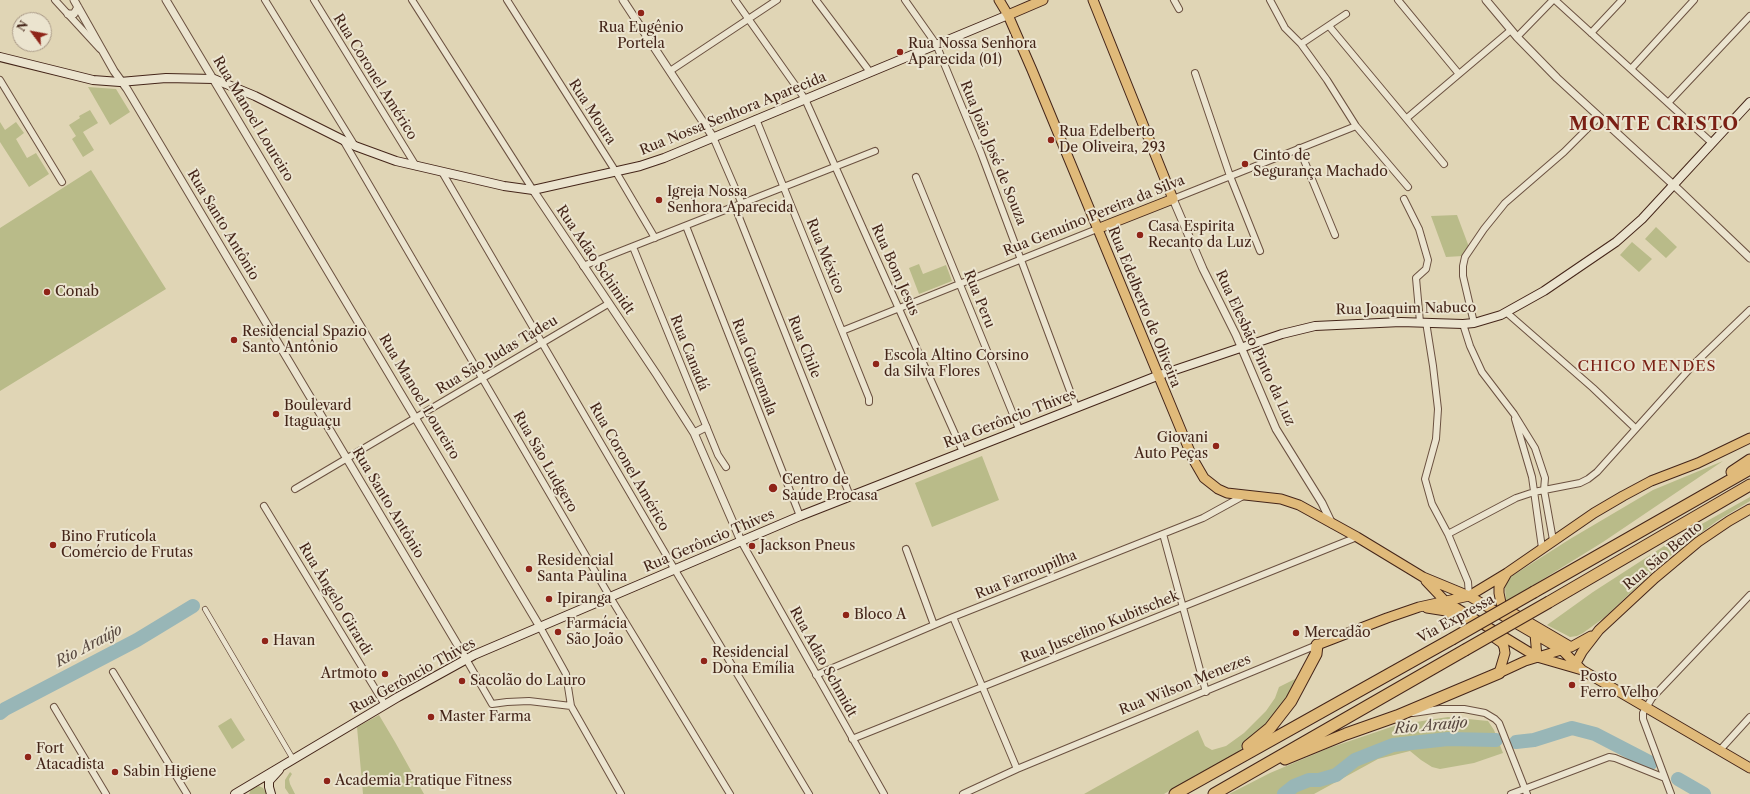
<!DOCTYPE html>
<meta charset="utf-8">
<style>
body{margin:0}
#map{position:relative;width:1750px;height:794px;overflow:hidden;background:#e0d5b5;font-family:"Libre Caslon Text",serif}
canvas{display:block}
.north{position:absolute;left:12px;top:12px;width:40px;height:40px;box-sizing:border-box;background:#ebe4cf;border:1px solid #a89886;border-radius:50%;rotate:302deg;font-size:11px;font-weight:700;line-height:16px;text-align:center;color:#442519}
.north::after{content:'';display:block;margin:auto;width:14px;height:18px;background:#8f2418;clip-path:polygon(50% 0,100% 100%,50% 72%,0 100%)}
</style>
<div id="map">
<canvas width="1750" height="794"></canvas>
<div class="north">N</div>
</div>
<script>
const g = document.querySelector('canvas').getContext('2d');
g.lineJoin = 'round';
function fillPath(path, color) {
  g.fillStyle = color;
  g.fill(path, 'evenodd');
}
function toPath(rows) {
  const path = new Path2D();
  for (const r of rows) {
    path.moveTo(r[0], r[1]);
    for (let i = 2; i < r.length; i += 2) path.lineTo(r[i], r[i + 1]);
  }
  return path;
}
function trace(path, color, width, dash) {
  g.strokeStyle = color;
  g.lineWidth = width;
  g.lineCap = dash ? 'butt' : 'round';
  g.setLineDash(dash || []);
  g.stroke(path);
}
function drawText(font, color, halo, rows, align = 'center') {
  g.font = font + ' "Libre Caslon Text",serif';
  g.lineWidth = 4;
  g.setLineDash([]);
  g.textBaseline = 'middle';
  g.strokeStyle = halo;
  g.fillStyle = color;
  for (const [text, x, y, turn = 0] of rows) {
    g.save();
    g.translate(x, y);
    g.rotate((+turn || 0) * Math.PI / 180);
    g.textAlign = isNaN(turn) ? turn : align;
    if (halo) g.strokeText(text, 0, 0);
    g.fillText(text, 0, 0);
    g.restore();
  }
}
const green = toPath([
 [88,87,116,89,130,112,110,125],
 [90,110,98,123,83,132,94,150,83,157,72,139,76,136,69,125,80,118,79,116],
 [0,122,5,130,16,122,24,133,16,139,27,158,36,153,49,174,29,187,0,142],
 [91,170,166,289,0,391,0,228],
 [1457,215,1469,247,1463,256,1446,257,1431,216],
 [1656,227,1677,247,1666,258,1645,239],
 [1632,242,1652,259,1639,272,1620,255],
 [919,264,923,274,946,265,952,281,919,294,909,268],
 [982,456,999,500,932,527,915,483],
 [1723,461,1603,542,1506,602,1505,587,1509,578,1570,539,1653,490],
 [1750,497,1750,501,1717,521,1666,559,1605,617,1583,633,1577,636,1570,637,1547,625,1593,592,1675,539],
 [1303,675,1290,696,1257,736,1238,752,1164,794,1084,794,1198,730,1205,746,1212,750,1226,746,1244,733,1266,711,1275,698,1279,687],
 [379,715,395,742,424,794,363,794,357,727],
 [1448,717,1488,721,1494,730,1503,753,1474,763,1440,769,1432,767,1421,760,1410,751,1378,759,1314,794,1229,794,1270,773,1329,748,1397,725],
 [231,718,245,740,232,749,218,726],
 [290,772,292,774,289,779,290,784,295,794,289,794,285,788,285,780],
 [259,786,263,788,267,794,249,794,251,789]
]);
const river = toPath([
 [0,713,5,709,137,640,193,606],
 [1516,742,1534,740,1572,728,1595,734,1651,763],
 [1678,779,1704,794],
 [1284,794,1294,786,1309,780,1319,780,1336,775,1355,760,1393,745,1448,739,1496,740]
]);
const pedestrian = toPath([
 [205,609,293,759]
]);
const minor = toPath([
 [55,0,100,49],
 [265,0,355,146],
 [314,0,416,166],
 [412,0,533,190],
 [507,0,616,172,655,238],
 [735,0,805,99,963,452],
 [816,0,870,72],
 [905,0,936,44,981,153,1076,407],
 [1174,0,1179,9],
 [1270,0,1285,28,1301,44,1327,80,1356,126,1408,187],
 [1398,0,1459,74],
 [1555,0,1712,143],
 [1329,26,1444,164],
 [1591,33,1622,0],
 [1517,37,1553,0],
 [1301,44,1346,14],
 [1631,69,1694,0],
 [670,71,777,0],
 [1195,73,1230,176,1260,251],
 [0,80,62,182],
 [1668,103,1750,16],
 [1407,118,1511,30],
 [756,119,842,331,869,398,869,402],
 [713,137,742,204],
 [343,140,610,597,730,794],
 [1299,148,1335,235],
 [442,172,675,570,809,794],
 [916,177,1019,429],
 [1173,199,1356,126],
 [1404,199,1419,229,1428,260,1426,269,1416,278,1420,322],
 [735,207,850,496],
 [686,226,800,516],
 [633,247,718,455,726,467],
 [583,266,875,151],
 [1506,312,1593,388,1635,428],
 [1426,322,1433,366,1438,409,1436,439,1425,479,1432,504,1448,534,1468,582,1469,596],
 [1474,323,1463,276,1463,266,1465,257,1484,229,1505,203,1564,152,1599,117],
 [1463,324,1470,346,1482,372,1514,414,1535,448,1545,478,1544,490,1553,540],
 [842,331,1097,229],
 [1515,419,1532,477,1542,548],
 [295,489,608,304],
 [264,506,385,705],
 [1163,534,1206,692],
 [1448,534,1516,498,1534,492,1580,483,1588,479,1597,472,1694,364,1750,310],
 [741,541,884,794],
 [906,549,934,625],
 [953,617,1017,769],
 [540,627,566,674,571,706,621,794],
 [466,659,492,704,507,702,529,701,571,706],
 [113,672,187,794],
 [816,675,953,617,1203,518,1243,496],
 [54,707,106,794],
 [1413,713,1440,709,1464,709,1485,713,1495,719,1499,723,1527,794],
 [852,739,1357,537],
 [1720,750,1750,717],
 [963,794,1017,769,1317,645],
 [1511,794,1609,757,1615,758,1665,778],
 [1671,794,1643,719,1643,713,1652,698,1750,595]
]);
const tertiary = toPath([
 [74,0,114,71,127,89,466,659],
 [166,0,540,627],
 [623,0,713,137],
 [1486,0,1517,37,1557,78,1679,190,1750,258],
 [68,14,74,14,78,7],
 [533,190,657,375,694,433,741,541],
 [1173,199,1203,269,1236,335,1276,429,1322,503,1332,524],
 [694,433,706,427]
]);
const secondary = toPath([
 [0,57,93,80,120,82,166,78,214,79,255,96,355,146,396,161,504,186,533,190,640,166,664,158,1008,15],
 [235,794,398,697,474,655,800,516,1157,376,1282,334,1315,326,1401,322,1463,324,1474,323,1501,315,1544,291,1616,242,1642,219,1750,102],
 [271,794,269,787,269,781,279,770]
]);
const primary = toPath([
 [999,0,1008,15,1032,70,1193,459,1204,478,1218,489,1227,493,1281,499,1299,505,1357,537,1423,577,1469,596,1562,650,1582,670],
 [1093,0,1173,199,1097,229],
 [1008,15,1043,0],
 [1507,573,1499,587,1499,593,1501,603,1506,609,1571,647],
 [1426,581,1445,601,1537,657,1582,670,1750,768],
 [1427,608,1446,611,1474,626],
 [1535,634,1537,657],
 [1492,636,1502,643,1504,647,1505,653,1499,673],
 [1317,645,1387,618,1419,607,1469,596,1507,573,1594,513,1623,496,1651,481,1698,463,1750,438],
 [1576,663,1582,652,1599,630,1655,578,1698,542,1729,521,1750,509],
 [1499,673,1525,661,1571,647,1591,636]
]);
const motorway = toPath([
 [1732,472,1750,460],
 [1534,592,1750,469],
 [1549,602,1750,485],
 [1248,746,1270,728,1291,701,1316,654,1317,645],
 [1285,759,1346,734,1397,716,1499,673],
 [1175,794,1452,639],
 [1214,794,1465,650]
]);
const motorwayBridge = toPath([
 [1452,639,1534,592],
 [1465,650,1549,602]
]);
const markers = [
 [641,13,4,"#8f2418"],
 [900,52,4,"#8f2418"],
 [1051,140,4,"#8f2418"],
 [1245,164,4,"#8f2418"],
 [659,200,4,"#8f2418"],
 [1140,235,4,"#8f2418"],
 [47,292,4,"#8f2418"],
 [234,340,4,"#8f2418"],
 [876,364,4,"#8f2418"],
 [276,414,4,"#8f2418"],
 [1216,446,4,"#8f2418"],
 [773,488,5,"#8f2418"],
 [53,545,4,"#8f2418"],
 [752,546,4,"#8f2418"],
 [529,569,4,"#8f2418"],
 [549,599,4,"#8f2418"],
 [846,615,4,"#8f2418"],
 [558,632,4,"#8f2418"],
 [1296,633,4,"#8f2418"],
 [265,641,4,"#8f2418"],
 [704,661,4,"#8f2418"],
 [385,674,4,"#8f2418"],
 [462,681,4,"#8f2418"],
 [1572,685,4,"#8f2418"],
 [431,717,4,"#8f2418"],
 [28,757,4,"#8f2418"],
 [115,772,4,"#8f2418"],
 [327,781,4,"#8f2418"]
];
const poiNames = [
 ["Rua Eugênio",641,28,"center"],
 ["Portela",641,44,"center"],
 ["Rua Nossa Senhora",908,44],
 ["Aparecida (01)",908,60],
 ["Rua Edelberto",1059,132],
 ["De Oliveira, 293",1059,148],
 ["Cinto de",1253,156],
 ["Segurança Machado",1253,172],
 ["Igreja Nossa",667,192],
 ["Senhora Aparecida",667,208],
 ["Casa Espirita",1148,227],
 ["Recanto da Luz",1148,243],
 ["Conab",55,292],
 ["Residencial Spazio",242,332],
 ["Santo Antônio",242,348],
 ["Escola Altino Corsino",884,356],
 ["da Silva Flores",884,372],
 ["Boulevard",284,406],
 ["Itaguaçu",284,422],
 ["Giovani",1208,438,"right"],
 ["Auto Peças",1208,454,"right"],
 ["Centro de",782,480],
 ["Saúde Procasa",782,496],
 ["Bino Frutícola",61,537],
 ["Comércio de Frutas",61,553],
 ["Jackson Pneus",760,546],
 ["Residencial",537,561],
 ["Santa Paulina",537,577],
 ["Ipiranga",557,599],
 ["Bloco A",854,615],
 ["Farmácia",566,624],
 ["São João",566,640],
 ["Mercadão",1304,633],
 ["Havan",273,641],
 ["Residencial",712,653],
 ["Dona Emília",712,669],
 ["Artmoto",377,674,"right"],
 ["Posto",1580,677],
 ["Ferro Velho",1580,693],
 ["Sacolão do Lauro",470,681],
 ["Master Farma",439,717],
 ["Fort",36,749],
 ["Atacadista",36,765],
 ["Sabin Higiene",123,772],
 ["Academia Pratique Fitness",335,781]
];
const streetNames = [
 ["Rua Coronel Américo",375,77,58],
 ["Rua Moura",592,112,57],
 ["Rua Nossa Senhora Aparecida",733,114,-22],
 ["Rua Manoel Loureiro",253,119,59],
 ["Rua João José de Souza",993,153,68],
 ["Rua Genuíno Pereira da Silva",1094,216,-22],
 ["Rua Santo Antônio",223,225,59],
 ["Rua México",825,256,68],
 ["Rua Adão Schimidt",595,260,56],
 ["Rua Bom Jesus",895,270,66],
 ["Rua Peru",979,299,68],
 ["Rua Edelberto de Oliveira",1144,307,68],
 ["Rua Joaquim Nabuco",1406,309,-1],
 ["Rua Chile",804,347,68],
 ["Rua Elesbão Pinto da Luz",1255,348,65],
 ["Rua Canadá",689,353,68],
 ["Rua São Judas Tadeu",497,355,-31],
 ["Rua Guatemala",754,367,69],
 ["Rua Manoel Loureiro",419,397,59],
 ["Rua Gerôncio Thives",1010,419,-21],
 ["Rua São Ludgero",545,462,60],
 ["Rua Coronel Américo",629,467,60],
 ["Rua Santo Antônio",388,503,59],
 ["Rua Gerôncio Thives",709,541,-23],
 ["Rua São Bento",1663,556,-40],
 ["Rua Farroupilha",1026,575,-22],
 ["Rua Ângelo Girardi",335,599,59],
 ["Via Expressa",1456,619,-29],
 ["Rua Juscelino Kubitschek",1100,627,-22],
 ["Rua Adão Schmidt",823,662,61],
 ["Rua Gerôncio Thives",413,676,-29],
 ["Rua Wilson Menezes",1185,685,-22]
];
const neighbourhoodNames = [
 ["CHICO MENDES",1647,367]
];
const waterNames = [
 ["Rio Araújo",89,646,-28],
 ["Rio Araújo",1431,726,-5]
];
const districtNames = [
 ["MONTE CRISTO",1654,125]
];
fillPath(green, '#b9bb89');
trace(river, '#98b6b7', 14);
trace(pedestrian, '#6b5140', 6);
trace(minor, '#6b5140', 8);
trace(tertiary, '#6b5140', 9);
trace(secondary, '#442519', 10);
trace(primary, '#442519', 11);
trace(motorway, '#442519', 13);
trace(pedestrian, '#ebe4cf', 4.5);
trace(minor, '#ebe4cf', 6);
trace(tertiary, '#ebe4cf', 7);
trace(secondary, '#ebe4cf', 8);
trace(primary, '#e0ba7a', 9);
trace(motorway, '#e0ba7a', 11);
trace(motorwayBridge, '#442519', 13, []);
trace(motorwayBridge, '#e0ba7a', 11);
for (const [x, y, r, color] of markers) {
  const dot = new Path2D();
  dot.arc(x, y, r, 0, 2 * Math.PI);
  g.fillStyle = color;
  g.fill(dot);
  trace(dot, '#ebe4cf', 1.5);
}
drawText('14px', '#442519', '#ebe4cf', poiNames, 'left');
drawText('14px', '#442519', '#ebe4cf', streetNames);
g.letterSpacing = '1px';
drawText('15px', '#7a1f14', '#ebe4cf', neighbourhoodNames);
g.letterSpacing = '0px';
drawText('italic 15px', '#594940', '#ebe4cf', waterNames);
g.letterSpacing = '1px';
drawText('bold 18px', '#7a1f14', '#ebe4cf', districtNames);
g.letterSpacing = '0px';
</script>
